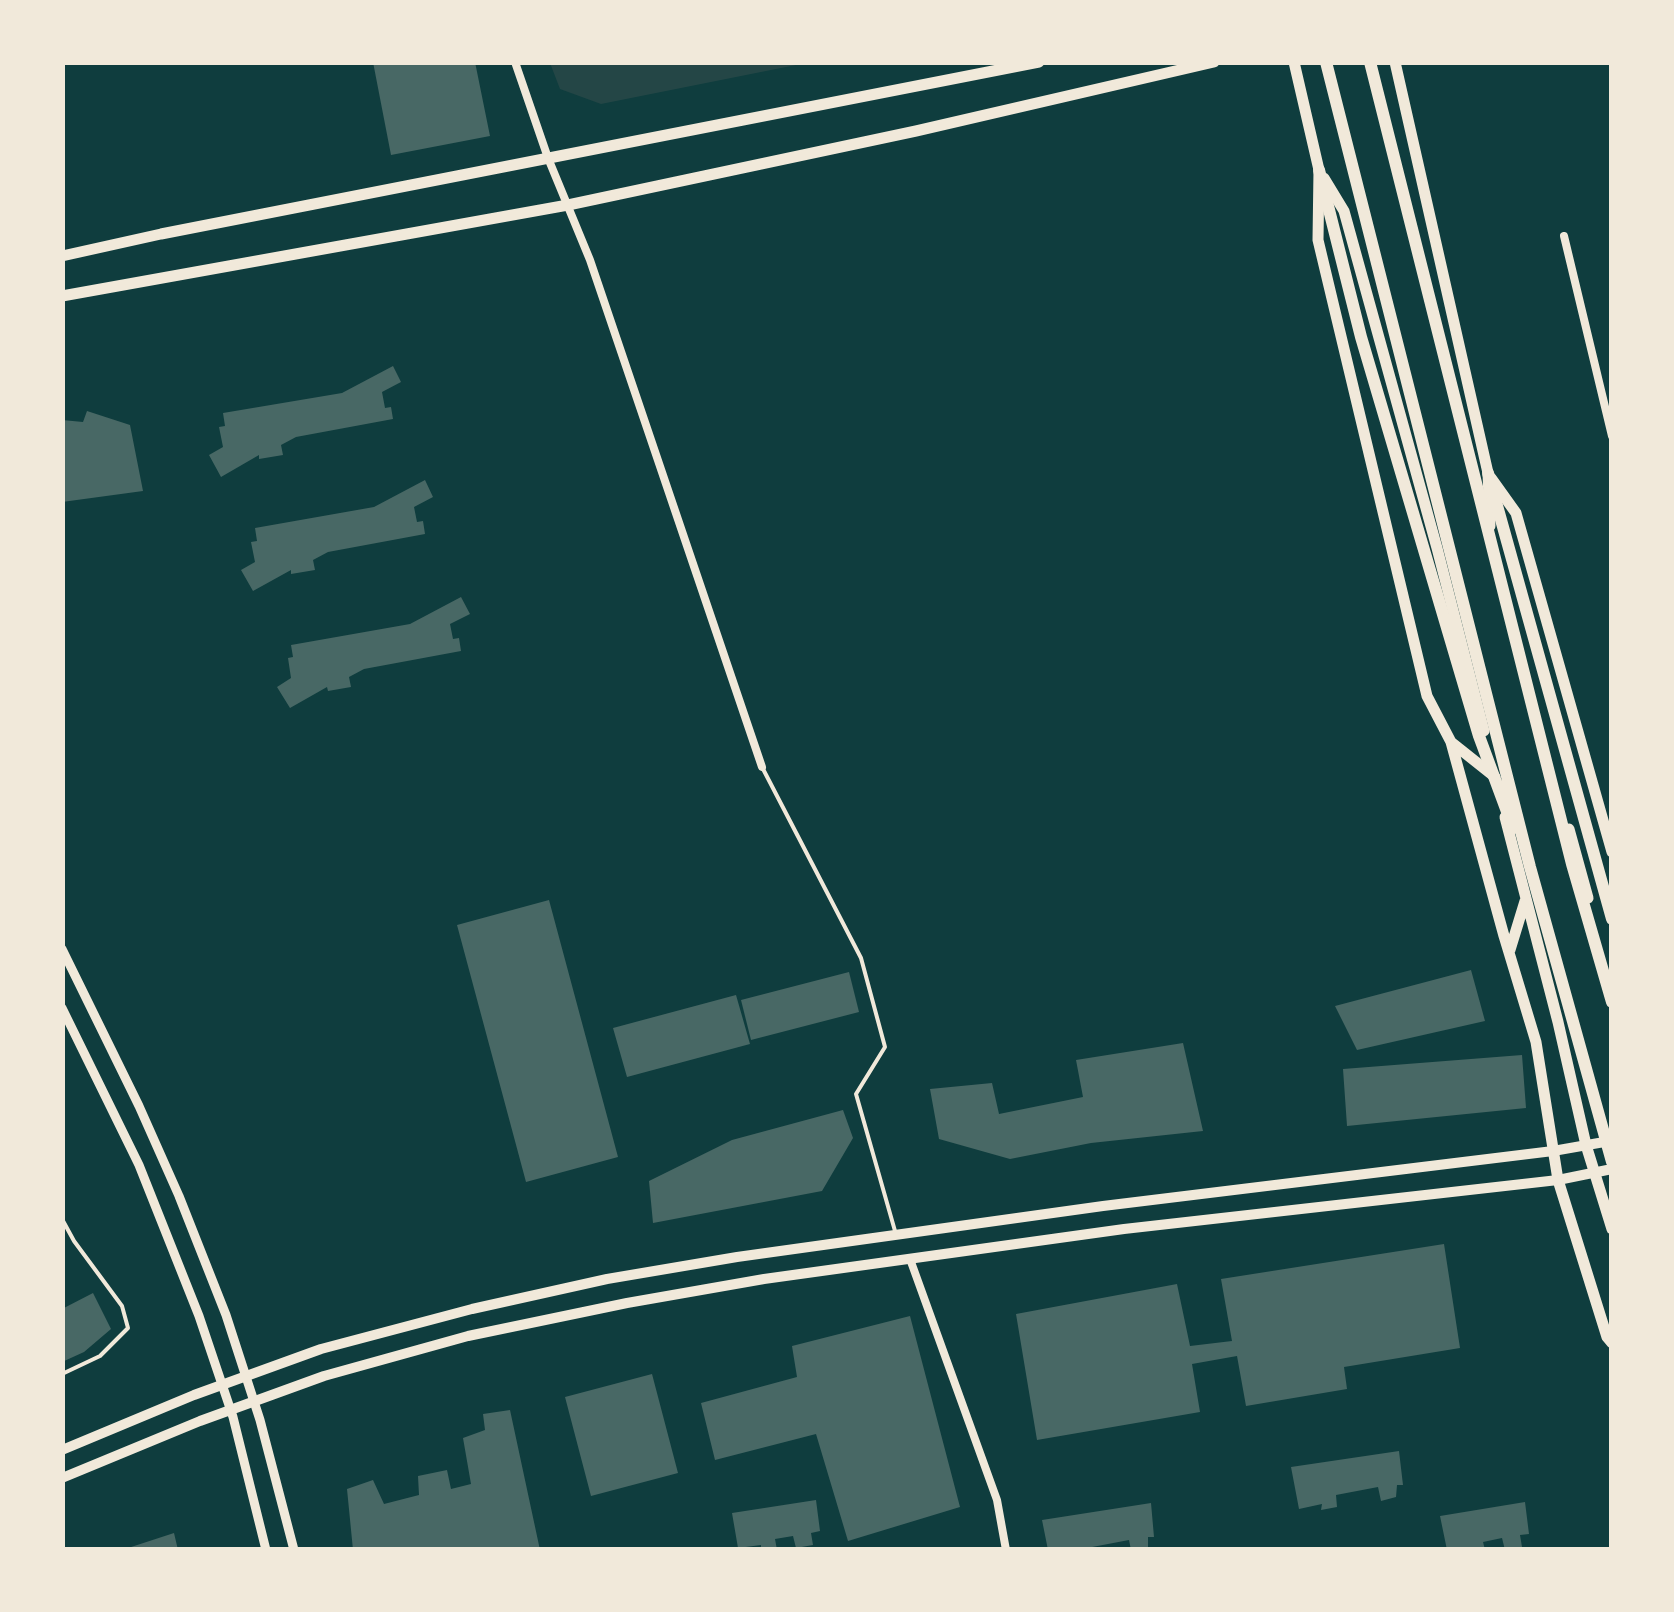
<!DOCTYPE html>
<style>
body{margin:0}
#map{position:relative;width:1674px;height:1612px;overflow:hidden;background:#0f3d3e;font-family:Montserrat,sans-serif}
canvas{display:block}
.frame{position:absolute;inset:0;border:65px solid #f1e9da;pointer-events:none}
</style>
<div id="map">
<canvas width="1674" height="1612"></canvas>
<div class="frame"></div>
</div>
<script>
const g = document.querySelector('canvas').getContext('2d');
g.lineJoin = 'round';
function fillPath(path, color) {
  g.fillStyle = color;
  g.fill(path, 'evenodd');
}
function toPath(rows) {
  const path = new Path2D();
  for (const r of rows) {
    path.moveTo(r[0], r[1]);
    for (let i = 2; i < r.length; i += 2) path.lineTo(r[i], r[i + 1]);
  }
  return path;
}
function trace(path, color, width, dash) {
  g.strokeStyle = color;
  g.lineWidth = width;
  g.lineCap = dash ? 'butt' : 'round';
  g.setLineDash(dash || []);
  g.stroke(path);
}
const green = toPath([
 [550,63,806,63,601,104,560,89]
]);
const building = toPath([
 [373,62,475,62,490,136,391,155],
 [393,366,401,382,382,392,385,408,391,407,393,419,296,437,281,445,283,455,259,459,259,455,221,477,209,455,223,447,219,427,225,426,223,413,342,393],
 [87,411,130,425,143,491,62,502,62,420,83,422],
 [425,480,433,497,414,507,417,522,423,521,425,534,328,552,313,560,315,570,291,574,291,570,253,591,241,570,255,562,251,542,257,541,255,528,374,507],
 [461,597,470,614,450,624,453,639,459,638,461,651,364,669,349,677,351,687,328,691,327,687,290,708,277,687,291,678,288,658,293,657,291,645,410,624],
 [549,900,618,1157,526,1182,457,925],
 [1471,970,1485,1021,1357,1050,1335,1006],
 [849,972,859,1012,751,1040,741,1000],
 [736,995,750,1044,627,1077,613,1028],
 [1183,1043,1203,1131,1091,1143,1010,1159,939,1139,930,1089,992,1083,999,1114,1083,1097,1076,1060],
 [1522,1055,1526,1108,1347,1126,1343,1069],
 [843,1110,853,1138,822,1191,653,1223,649,1181,732,1140],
 [1444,1244,1460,1348,1344,1367,1347,1389,1246,1406,1237,1356,1192,1364,1200,1412,1037,1440,1016,1314,1177,1284,1190,1346,1232,1341,1221,1279],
 [93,1293,111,1329,84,1352,62,1362,62,1309],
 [910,1316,960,1507,848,1541,816,1434,715,1460,701,1403,797,1377,792,1346],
 [652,1374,678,1473,591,1496,565,1397],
 [510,1410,540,1550,353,1550,347,1489,373,1480,384,1504,419,1495,418,1476,447,1470,451,1489,471,1484,463,1438,485,1430,483,1414],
 [1399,1451,1403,1485,1397,1485,1396,1497,1381,1501,1378,1487,1336,1495,1337,1507,1321,1510,1322,1504,1299,1509,1291,1467],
 [816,1500,820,1531,811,1533,813,1545,796,1548,793,1536,775,1539,777,1550,761,1550,761,1545,738,1548,732,1513],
 [1525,1502,1529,1534,1520,1535,1522,1547,1505,1550,1502,1538,1483,1542,1485,1550,1470,1550,1469,1548,1447,1550,1440,1516],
 [1151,1503,1154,1537,1148,1537,1148,1550,1131,1550,1129,1540,1087,1548,1087,1550,1048,1550,1042,1520],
 [174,1533,178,1550,125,1550,125,1549]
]);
const service = toPath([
 [762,767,861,958,885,1047,856,1094,895,1231],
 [62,1219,74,1241,122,1306,128,1328,100,1356,62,1374]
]);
const minor = toPath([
 [515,62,548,158,590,260,762,767],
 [1564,236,1612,436],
 [910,1259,997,1500,1006,1550]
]);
const tertiary = toPath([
 [62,949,139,1106,179,1196,226,1315,260,1420,294,1550],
 [62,1008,139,1165,199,1316,233,1417,266,1550]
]);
const secondary = toPath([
 [62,1450,194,1395,321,1349,472,1309,607,1279,737,1257,1103,1206,1553,1151,1610,1141],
 [62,1478,200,1421,324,1376,468,1336,627,1303,764,1279,1124,1229,1558,1180,1612,1169]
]);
const primary = toPath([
 [1294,62,1319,170,1318,240,1427,696,1451,742,1504,936,1536,1042,1558,1180,1607,1337,1612,1343],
 [1395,62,1488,473,1490,526],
 [1324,178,1344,211,1437,548,1484,731],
 [62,256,161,234,1039,62],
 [62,296,568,205,916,131,1214,62],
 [1491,478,1516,513,1612,852],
 [1451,742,1495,777],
 [1505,817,1558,1022,1586,1145,1612,1229],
 [1569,829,1588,898],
 [1510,950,1525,901]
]);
const trunk = toPath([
 [1326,62,1530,867,1612,1162],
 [1370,62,1572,864,1612,1002],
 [1319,170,1361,337,1479,736,1513,828],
 [1488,473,1612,919]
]);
fillPath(green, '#244646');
fillPath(building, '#486865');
trace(service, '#f1e9da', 4);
trace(minor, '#f1e9da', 8);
trace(tertiary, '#f1e9da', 9);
trace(secondary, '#f1e9da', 10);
trace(primary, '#f1e9da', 11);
trace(trunk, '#f1e9da', 12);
</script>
